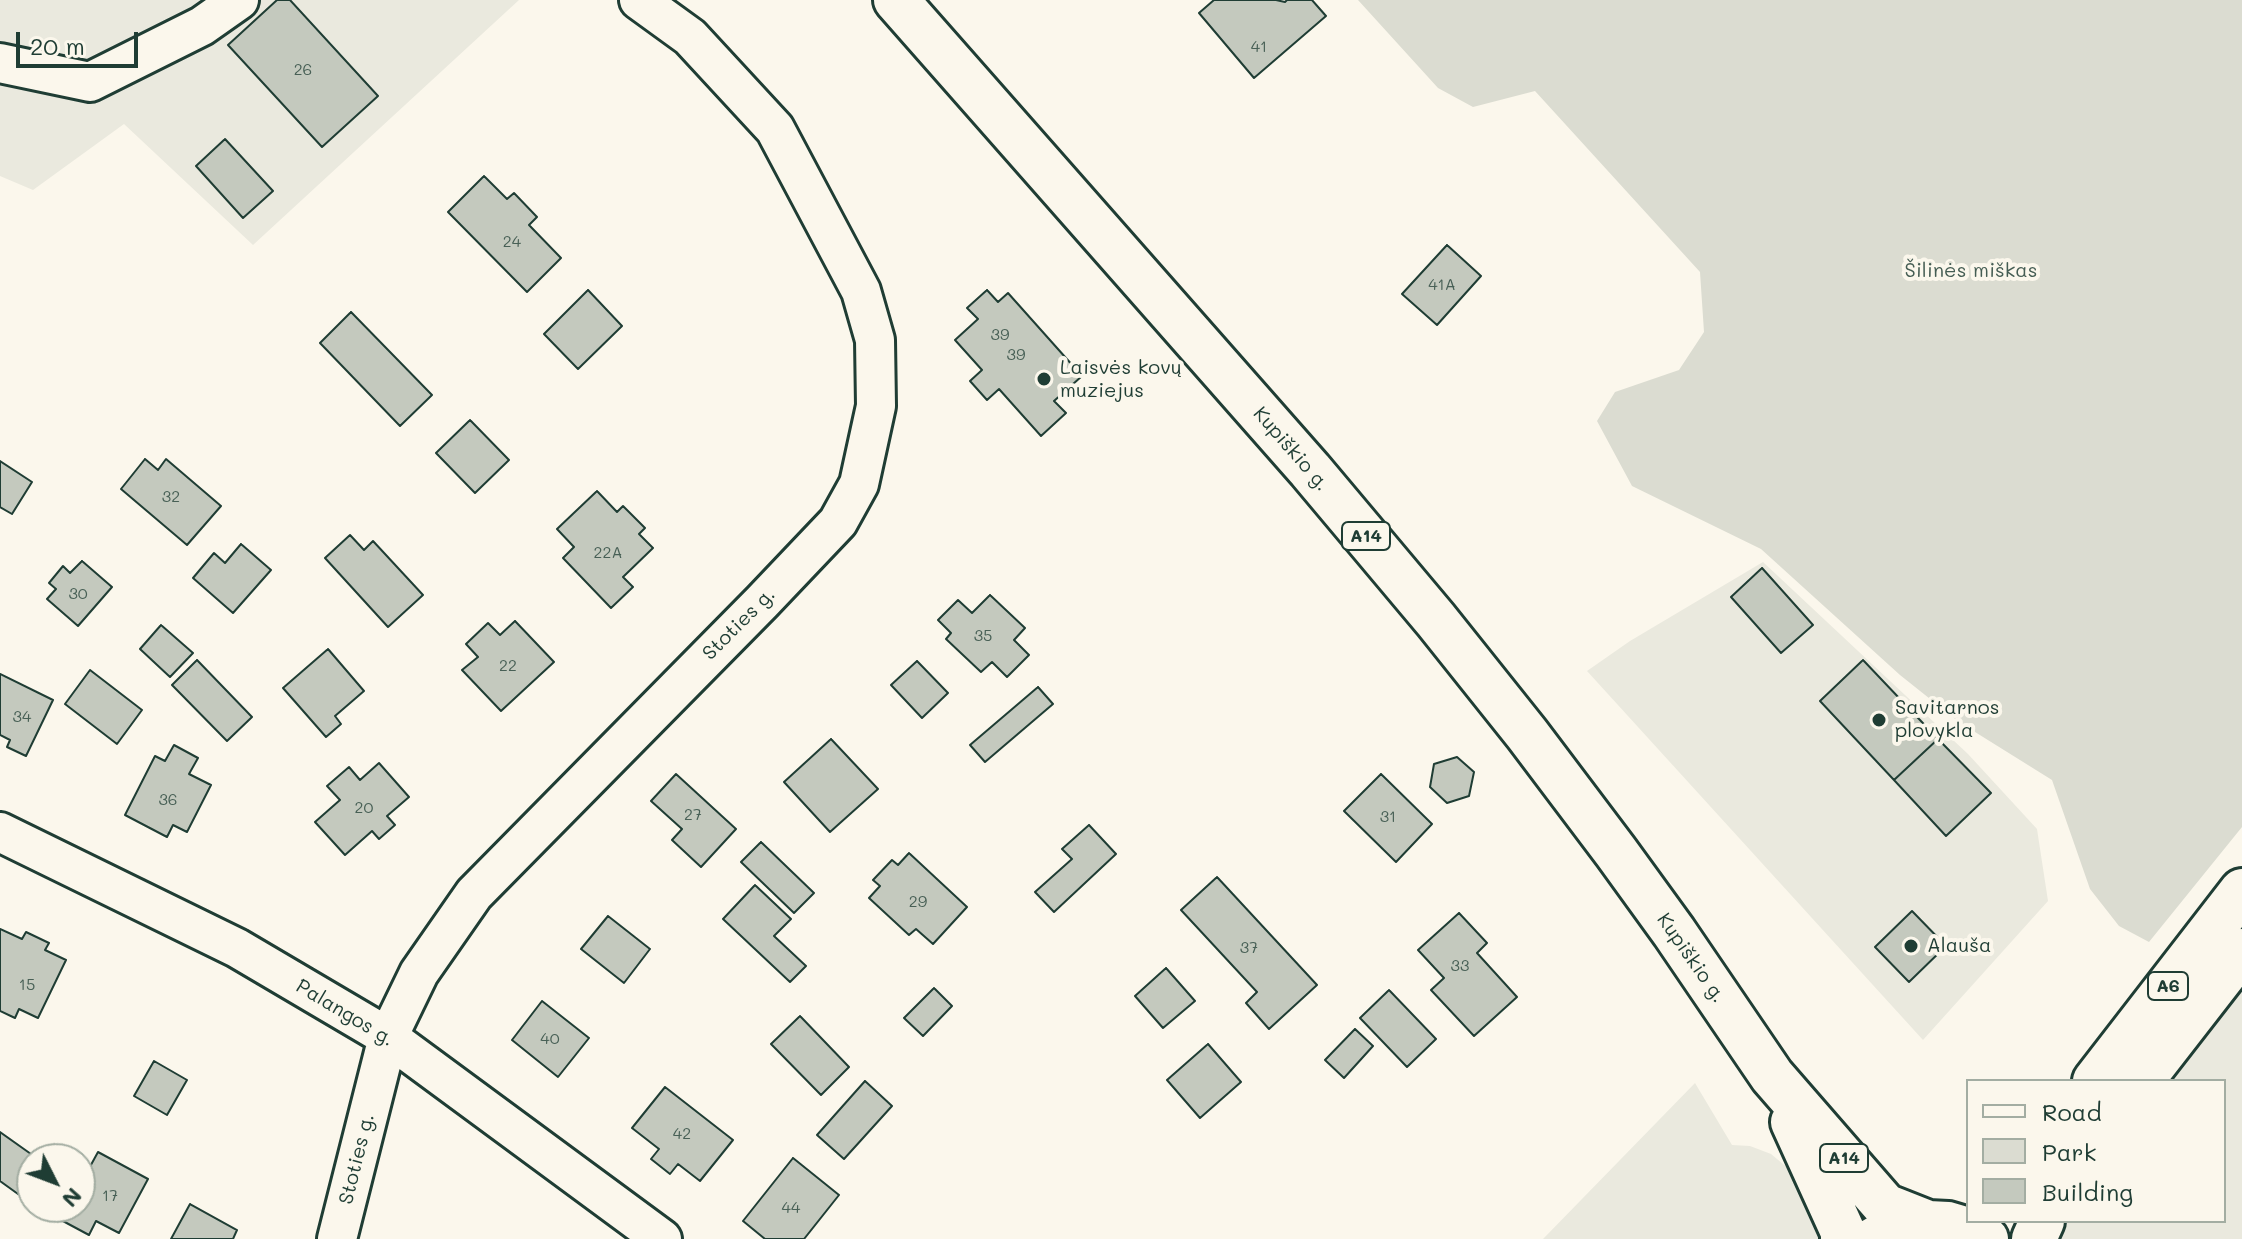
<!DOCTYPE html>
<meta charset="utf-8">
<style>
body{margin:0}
#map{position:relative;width:2242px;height:1239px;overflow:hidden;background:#fbf7ec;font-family:Mali,sans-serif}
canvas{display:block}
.legend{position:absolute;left:1966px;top:1079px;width:260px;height:144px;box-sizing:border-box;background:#fbf7ec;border:2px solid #a3ada2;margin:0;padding:10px 14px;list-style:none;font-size:24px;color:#1f3d34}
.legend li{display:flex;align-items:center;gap:16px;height:40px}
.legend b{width:40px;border:2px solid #a3ada2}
.north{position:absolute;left:16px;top:1143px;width:80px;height:80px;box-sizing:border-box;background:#fbf7ec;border:2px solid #a3ada2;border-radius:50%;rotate:132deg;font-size:22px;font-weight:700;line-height:32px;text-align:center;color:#1f3d34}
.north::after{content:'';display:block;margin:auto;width:28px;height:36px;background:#1f3d34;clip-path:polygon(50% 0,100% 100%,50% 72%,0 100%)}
.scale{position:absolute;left:16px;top:32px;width:122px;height:36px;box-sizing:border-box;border:4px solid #1f3d34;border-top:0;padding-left:10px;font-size:24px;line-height:28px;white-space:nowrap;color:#1f3d34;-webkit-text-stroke:6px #fbf7ec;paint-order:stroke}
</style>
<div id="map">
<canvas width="2242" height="1239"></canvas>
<ul class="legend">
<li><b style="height:10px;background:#fbf7ec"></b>Road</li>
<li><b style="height:22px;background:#dbdcd1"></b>Park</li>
<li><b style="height:22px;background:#c4c9be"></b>Building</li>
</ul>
<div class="north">N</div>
<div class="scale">20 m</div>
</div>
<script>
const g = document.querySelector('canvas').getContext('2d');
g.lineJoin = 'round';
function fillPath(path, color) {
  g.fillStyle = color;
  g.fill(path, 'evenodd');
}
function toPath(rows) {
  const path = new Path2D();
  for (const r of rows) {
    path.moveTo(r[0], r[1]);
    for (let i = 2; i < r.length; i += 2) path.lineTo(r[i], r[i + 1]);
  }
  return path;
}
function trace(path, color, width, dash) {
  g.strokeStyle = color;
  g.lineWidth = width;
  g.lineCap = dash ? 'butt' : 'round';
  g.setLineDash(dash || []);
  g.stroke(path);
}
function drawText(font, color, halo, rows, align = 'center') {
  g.font = font + ' Mali,sans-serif';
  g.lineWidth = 8;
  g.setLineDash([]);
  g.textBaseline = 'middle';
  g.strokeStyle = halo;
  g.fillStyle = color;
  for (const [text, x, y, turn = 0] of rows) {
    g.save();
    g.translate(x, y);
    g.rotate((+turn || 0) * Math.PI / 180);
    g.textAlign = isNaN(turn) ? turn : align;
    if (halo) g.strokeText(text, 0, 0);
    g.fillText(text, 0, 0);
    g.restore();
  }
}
const built = toPath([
 [0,0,519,0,253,245,124,124,33,190,0,176],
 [1763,562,1968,754,2037,829,2048,901,1923,1040,1587,671,1630,641],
 [2242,972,2242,1239,2052,1239,2058,1221,2224,1221,2224,1081,2158,1081],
 [1695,1083,1732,1145,1750,1146,1771,1154,1789,1169,1817,1217,1823,1239,1543,1239]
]);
const green = toPath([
 [1358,0,2242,0,2242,827,2149,942,2119,926,2090,889,2052,780,1959,722,1900,675,1761,549,1632,486,1597,421,1615,392,1679,370,1704,332,1700,272,1535,91,1473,107,1438,88]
]);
const building = toPath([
 [277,0,290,0,378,96,322,147,228,45,277,0],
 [1214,0,1276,0,1285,2,1287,0,1312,0,1326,16,1254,78,1199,13,1214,0],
 [225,139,273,191,243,218,196,166,225,139],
 [484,176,507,199,514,193,537,217,529,225,561,258,527,292,448,212,484,176],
 [1447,245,1481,276,1437,325,1402,294,1447,245],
 [588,290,622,326,578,369,544,334,588,290],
 [987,290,998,302,1008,293,1082,376,1054,401,1066,413,1041,436,999,389,987,400,970,381,982,370,955,340,978,319,967,308,987,290],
 [351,312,432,395,400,426,320,343,351,312],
 [470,420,509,460,475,493,436,453,470,420],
 [145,459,158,470,166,459,221,506,187,545,121,489,145,459],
 [0,461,32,482,12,514,0,507,0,461],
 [597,491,617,512,623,506,645,528,639,534,653,548,623,577,633,587,611,608,563,558,574,547,557,529,597,491],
 [350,535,364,550,373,541,423,595,388,627,325,558,350,535],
 [241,544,271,570,233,613,193,578,214,553,225,563,241,544],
 [82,561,112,587,78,626,47,599,56,589,49,583,63,566,70,573,82,561],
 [1762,568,1813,625,1781,653,1731,597,1762,568],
 [990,595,1025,628,1014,640,1029,655,1007,677,992,662,981,672,946,639,951,633,938,620,958,600,972,613,990,595],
 [515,621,554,662,501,711,462,670,478,657,466,644,488,623,500,635,515,621],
 [161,625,193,653,170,677,140,649,161,625],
 [328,649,364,691,335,716,341,724,326,737,283,688,328,649],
 [197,660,252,717,227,741,172,685,197,660],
 [1863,660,1938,739,1894,780,1820,701,1863,660],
 [917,661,948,693,922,718,891,685,917,661],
 [90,670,142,710,117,744,65,704,90,670],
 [0,674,53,700,26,756,7,747,10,740,0,735,0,674],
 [1038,687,1053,704,985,762,970,745,1038,687],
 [831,739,878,789,830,832,784,782,831,739],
 [1938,739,1991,793,1946,836,1894,780,1938,739],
 [174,745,198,758,189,774,211,785,187,832,173,825,167,837,125,815,155,756,165,761,174,745],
 [1457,757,1474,772,1469,796,1447,803,1430,787,1434,764,1457,757],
 [379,763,409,797,387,816,395,825,379,839,372,831,345,855,315,822,340,800,327,786,349,767,360,780,379,763],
 [676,774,736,829,701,867,672,840,682,829,651,801,676,774],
 [1381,774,1432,824,1396,862,1344,811,1381,774],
 [1089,825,1116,854,1054,912,1035,892,1072,859,1062,849,1089,825],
 [761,842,814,893,794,913,741,862,761,842],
 [909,853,967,907,933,944,916,929,909,935,869,898,880,886,873,880,892,860,898,865,909,853],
 [1217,877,1317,985,1269,1029,1246,1003,1257,992,1181,910,1217,877],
 [755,885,791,919,774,936,806,966,790,982,723,919,755,885],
 [1912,911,1946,946,1909,982,1875,947,1912,911],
 [1459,913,1487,943,1477,953,1517,997,1474,1036,1431,990,1444,978,1418,950,1459,913],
 [608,916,650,949,624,983,581,949,608,916],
 [0,929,22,939,26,932,49,943,45,950,66,960,38,1018,19,1009,15,1018,0,1011,0,929],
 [1166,968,1195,1001,1163,1028,1135,996,1166,968],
 [934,988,952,1006,923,1036,904,1018,934,988],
 [1389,990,1436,1039,1407,1067,1360,1018,1389,990],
 [542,1001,589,1038,558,1077,512,1040,542,1001],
 [800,1016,849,1067,821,1095,771,1044,800,1016],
 [1355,1029,1373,1046,1344,1078,1325,1060,1355,1029],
 [1208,1044,1241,1082,1200,1118,1167,1080,1208,1044],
 [154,1061,187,1080,167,1115,134,1096,154,1061],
 [865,1081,892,1106,844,1159,817,1135,865,1081],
 [665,1087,733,1140,700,1181,678,1164,670,1174,651,1159,659,1149,632,1128,665,1087],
 [0,1132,38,1159,32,1159,32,1173,18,1194,0,1181,0,1132],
 [98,1152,148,1179,119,1233,96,1221,89,1235,61,1220,68,1207,80,1207,80,1185,98,1152],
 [793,1158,839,1195,804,1239,765,1239,743,1221,793,1158],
 [190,1204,237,1230,233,1239,171,1239,190,1204]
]);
const street = toPath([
 [0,63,90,82,202,26,239,0],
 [0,832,237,948,388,1037,662,1239],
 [337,1239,388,1037,419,973,474,894,762,602,838,522,859,484,876,406,875,340,861,291,775,129,690,37,639,0]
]);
const highway = toPath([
 [896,0,1310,470,1436,620,1527,734,1616,852,1674,932,1772,1076,1885,1206,1928,1223],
 [2095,1081,2242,891],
 [2141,1081,2242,951],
 [1793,1122,1843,1232,1843,1239],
 [1875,1239,1901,1227,1928,1223,1948,1224,1975,1232,1986,1239],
 [2034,1239,2042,1221]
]);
const markers = [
 [1044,379,8,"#1f3d34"],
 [1879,720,8,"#1f3d34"],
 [1911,946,8,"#1f3d34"]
];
const numberNames = [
 ["41",1259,47],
 ["26",303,70],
 ["24",512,242],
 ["41A",1442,285],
 ["39",1000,335],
 ["39",1016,355],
 ["32",171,497],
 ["22A",608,553],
 ["30",78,594],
 ["35",983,636],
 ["22",508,666],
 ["34",22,717],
 ["36",168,800],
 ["20",364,808],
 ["27",693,815],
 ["31",1388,817],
 ["29",918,902],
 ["37",1249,948],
 ["33",1460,966],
 ["15",27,985],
 ["40",550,1039],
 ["42",682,1134],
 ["17",110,1196],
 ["44",791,1208]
];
const shields = [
 [1366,536,48],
 [2168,986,40],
 [1844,1158,48]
];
const shieldNames = [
 ["A14",1366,536],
 ["A6",2168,986],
 ["A14",1844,1158]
];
const parkNames = [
 ["Šilinės miškas",1971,271]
];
const poiNames = [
 ["Laisvės kovų",1060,368],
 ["muziejus",1060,391],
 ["Savitarnos",1895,708],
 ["plovykla",1895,731],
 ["Alauša",1927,946]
];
const streetNames = [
 ["Kupiškio g.",1291,449,49],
 ["Stoties g.",739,624,-45],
 ["Kupiškio g.",1691,958,55],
 ["Palangos g.",345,1013,31],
 ["Stoties g.",357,1159,-76]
];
fillPath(built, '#eae9de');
fillPath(green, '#dbdcd1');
fillPath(building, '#c4c9be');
trace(building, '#1f3d34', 2);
trace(street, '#1f3d34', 44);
trace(highway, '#1f3d34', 50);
trace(street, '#fbf7ec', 38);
trace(highway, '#fbf7ec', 44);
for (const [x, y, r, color] of markers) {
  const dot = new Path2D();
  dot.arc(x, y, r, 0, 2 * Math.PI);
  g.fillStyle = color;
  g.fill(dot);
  trace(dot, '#fbf7ec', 3);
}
drawText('16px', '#486056', null, numberNames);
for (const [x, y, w] of shields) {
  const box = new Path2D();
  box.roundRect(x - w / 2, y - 14, w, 28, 6);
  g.fillStyle = '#fbf7ec';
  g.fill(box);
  trace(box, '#1f3d34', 2);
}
drawText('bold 18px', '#1f3d34', null, shieldNames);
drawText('20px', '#455d53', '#fbf7ec', parkNames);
drawText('20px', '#1f3d34', '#fbf7ec', poiNames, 'left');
drawText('20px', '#1f3d34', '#fbf7ec', streetNames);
</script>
